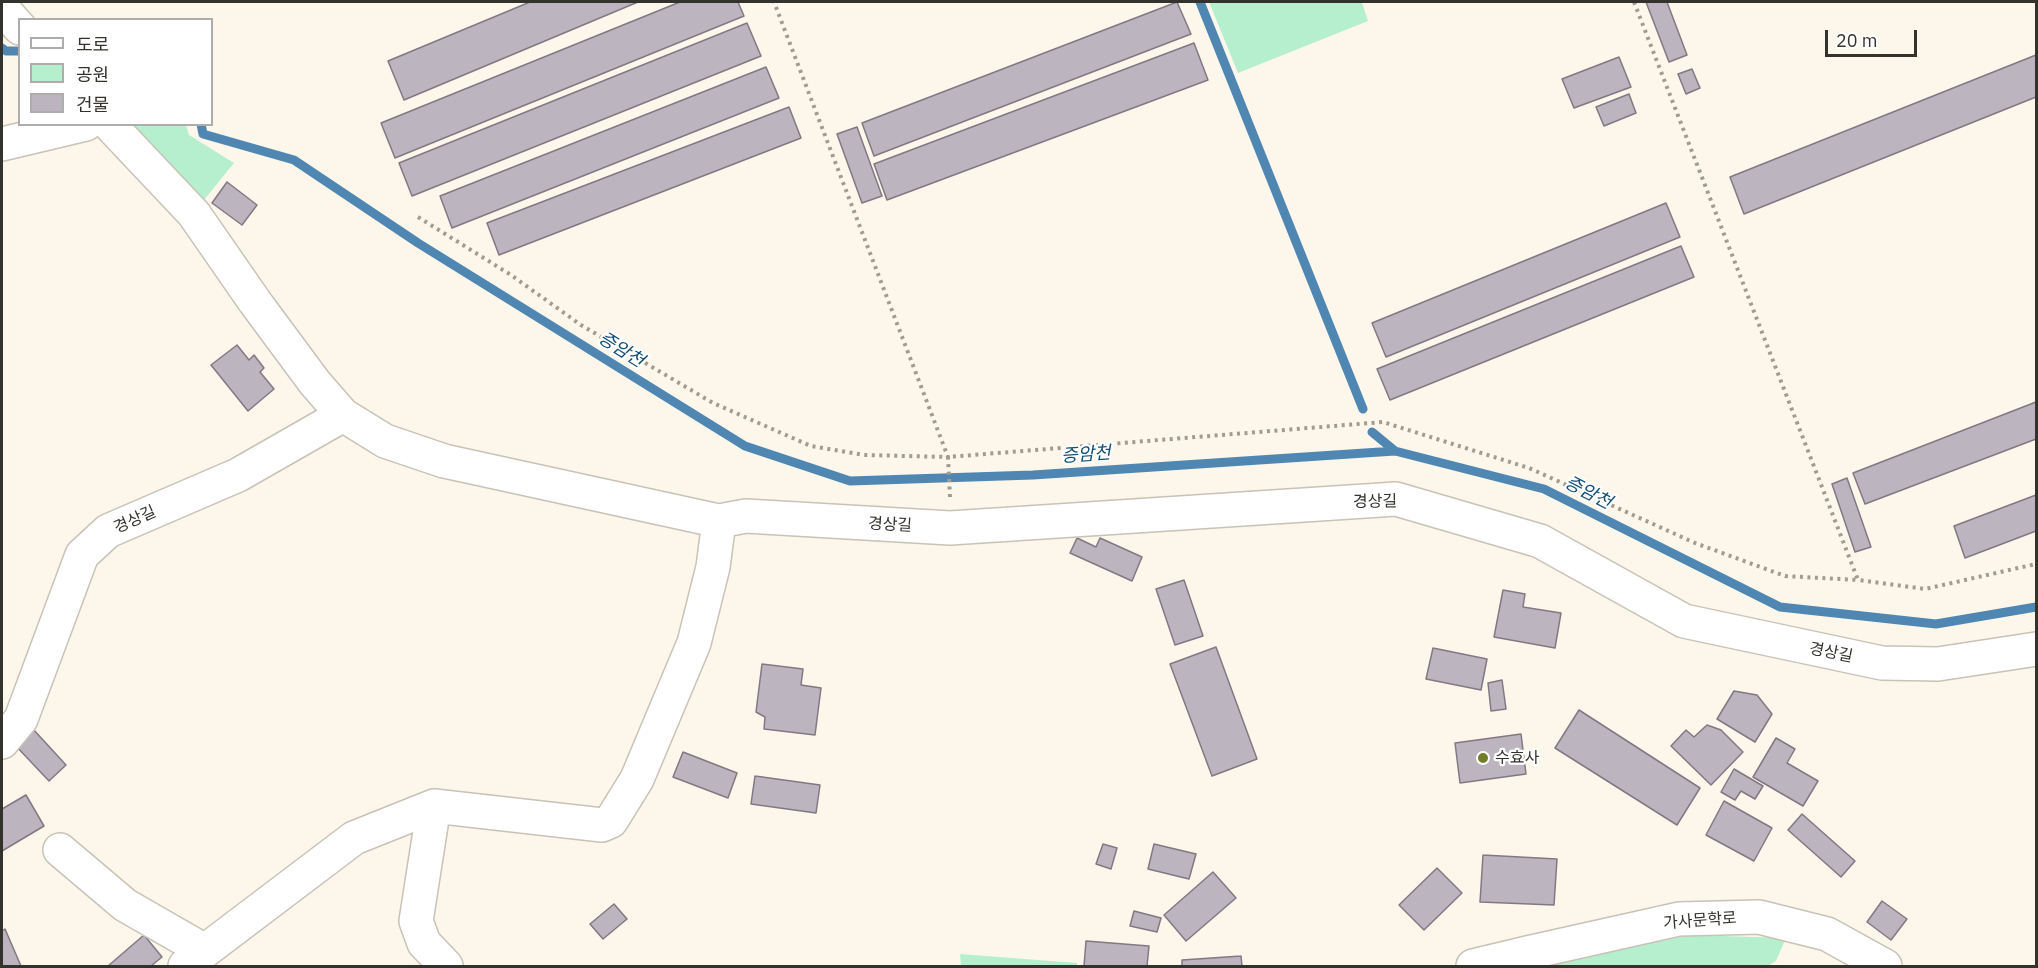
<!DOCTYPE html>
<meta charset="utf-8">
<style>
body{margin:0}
#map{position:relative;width:2038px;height:968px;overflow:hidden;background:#fdf7eb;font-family:"IBM Plex Sans","Noto Sans KR",sans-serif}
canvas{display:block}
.frame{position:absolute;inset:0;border:3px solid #34322d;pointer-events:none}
.legend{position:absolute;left:18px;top:18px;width:195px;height:108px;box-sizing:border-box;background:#fff;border:2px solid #aeadab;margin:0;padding:8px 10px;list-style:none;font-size:18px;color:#34322d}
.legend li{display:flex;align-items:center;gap:12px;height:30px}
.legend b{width:30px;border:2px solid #aeadab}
.scale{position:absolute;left:1825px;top:30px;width:92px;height:27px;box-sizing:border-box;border:3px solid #34322d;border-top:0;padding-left:8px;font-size:18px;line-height:21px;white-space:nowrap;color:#34322d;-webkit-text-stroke:4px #fff;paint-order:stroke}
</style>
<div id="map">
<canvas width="2038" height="968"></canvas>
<div class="frame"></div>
<ul class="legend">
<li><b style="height:8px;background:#fff"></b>도로</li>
<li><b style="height:16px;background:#b6efce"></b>공원</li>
<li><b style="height:16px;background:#bcb5bf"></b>건물</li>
</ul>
<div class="scale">20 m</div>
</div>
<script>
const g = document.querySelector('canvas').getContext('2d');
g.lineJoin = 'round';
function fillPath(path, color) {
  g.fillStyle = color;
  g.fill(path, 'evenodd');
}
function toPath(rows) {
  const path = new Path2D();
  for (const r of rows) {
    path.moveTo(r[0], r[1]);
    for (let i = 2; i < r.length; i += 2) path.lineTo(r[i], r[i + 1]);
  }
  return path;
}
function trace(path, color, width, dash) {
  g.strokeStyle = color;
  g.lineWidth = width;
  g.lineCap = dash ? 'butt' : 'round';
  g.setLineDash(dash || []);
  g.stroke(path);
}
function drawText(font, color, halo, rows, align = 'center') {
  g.font = font + ' "IBM Plex Sans","Noto Sans KR",sans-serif';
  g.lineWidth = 4.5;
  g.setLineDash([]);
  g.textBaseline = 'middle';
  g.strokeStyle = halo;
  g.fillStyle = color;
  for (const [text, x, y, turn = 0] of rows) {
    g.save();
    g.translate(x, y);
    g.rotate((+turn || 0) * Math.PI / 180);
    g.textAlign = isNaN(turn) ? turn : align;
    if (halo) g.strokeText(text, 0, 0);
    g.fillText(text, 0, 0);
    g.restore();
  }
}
const green = toPath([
 [1209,2,1362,2,1368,21,1238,73],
 [130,125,186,125,189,135,234,163,204,200],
 [1691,935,1786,938,1776,961,1768,966,1530,966],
 [960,954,1077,963,1077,966,961,966]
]);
const stream = toPath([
 [1200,2,1363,409],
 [2,48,6,51,20,51],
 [201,124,203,134,294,160,418,243,745,446,850,481,1033,475,1395,451,1544,489,1780,607,1936,624,2036,607],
 [1372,432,1395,451]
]);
const building = toPath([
 [530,2,638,2,404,100,388,61,530,2],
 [680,2,738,2,744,16,395,158,381,123,680,2],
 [1177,2,1191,34,874,156,862,123,1177,2],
 [1646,2,1667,2,1687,55,1669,62,1646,2],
 [747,23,761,56,412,196,399,163,747,23],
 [1194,43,1208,80,887,200,874,164,1194,43],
 [2036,55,2036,97,1744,214,1730,177,2036,55],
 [1619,57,1631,87,1574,108,1562,79,1619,57],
 [766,67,779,98,452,228,440,196,766,67],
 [1692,69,1700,88,1686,94,1678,74,1692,69],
 [1629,94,1636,113,1604,126,1596,107,1629,94],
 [789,107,801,138,499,255,487,223,789,107],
 [857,127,882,196,862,203,837,134,857,127],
 [227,182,257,205,242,225,212,203,227,182],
 [1666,203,1680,237,1386,357,1372,323,1666,203],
 [1681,246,1694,277,1390,400,1377,369,1681,246],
 [237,345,249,360,254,355,264,368,260,372,274,389,248,411,211,365,237,345],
 [2036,402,2036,439,1865,504,1853,473,2036,402],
 [1847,478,1871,547,1855,552,1832,484,1847,478],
 [2036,495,2036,531,1965,558,1954,526,2036,495],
 [1077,538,1096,547,1100,538,1142,557,1132,581,1070,553,1077,538],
 [1184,580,1203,636,1175,645,1156,589,1184,580],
 [1503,590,1525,594,1523,607,1561,613,1555,648,1494,637,1503,590],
 [1216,647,1257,759,1212,776,1170,664,1216,647],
 [1433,648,1487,659,1481,690,1426,679,1433,648],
 [762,664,803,669,801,685,821,688,815,735,764,729,765,717,756,712,762,664],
 [1502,680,1506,709,1491,711,1488,683,1502,680],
 [1734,691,1757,695,1772,714,1755,742,1717,719,1734,691],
 [1579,710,1700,788,1677,825,1555,748,1579,710],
 [1707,725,1721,730,1743,752,1711,785,1671,746,1686,730,1694,737,1707,725],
 [33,729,66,765,49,781,15,745,33,729],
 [1521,734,1526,774,1460,783,1455,743,1521,734],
 [1776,738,1795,749,1787,763,1818,781,1803,806,1753,777,1776,738],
 [683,752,737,773,728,798,673,777,683,752],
 [1734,769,1763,786,1755,799,1741,791,1735,800,1721,792,1734,769],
 [755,776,820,785,816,813,751,804,755,776],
 [26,795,44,826,2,851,2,809,26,795],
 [1724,801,1772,828,1754,861,1706,835,1724,801],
 [1802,814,1855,861,1841,877,1788,830,1802,814],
 [1103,844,1117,848,1111,869,1096,864,1103,844],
 [1154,844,1196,854,1189,879,1148,869,1154,844],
 [1483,855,1557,859,1554,905,1480,902,1483,855],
 [1437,868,1462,893,1424,930,1399,905,1437,868],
 [1213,872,1236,898,1186,941,1164,915,1213,872],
 [1882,901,1907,919,1891,940,1867,922,1882,901],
 [614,904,627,919,603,939,590,924,614,904],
 [1134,911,1161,918,1157,932,1130,926,1134,911],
 [5,929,21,966,2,966,2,931,5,929],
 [144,935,162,957,151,966,108,966,144,935],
 [1086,941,1149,946,1147,966,1084,966,1086,941],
 [1241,956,1242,966,1182,966,1182,960,1241,956]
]);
const path = toPath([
 [1634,2,1858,580,1925,589,2036,564],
 [418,217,511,275,581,325,713,403,811,446,864,455,948,457,774,2],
 [950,497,948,457,1383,422,1529,468,1695,543,1785,576,1858,580]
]);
const minor = toPath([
 [2,8,20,28],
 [109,124,194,214,255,302,315,383,343,415,385,441,444,461,719,521,746,516,950,528,1396,499,1540,541,1684,621,1882,663,1938,664,2036,649],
 [2,144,86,124],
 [2,742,21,719,82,555,108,531,238,475,343,415],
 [434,806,416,921,424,943,446,966],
 [60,850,125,905,205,951],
 [185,966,354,838,434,806,602,825,611,821,637,779,694,643,713,567,719,521]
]);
const major = toPath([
 [1473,966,1527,953,1679,919,1759,917,1827,934,1885,966]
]);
const markers = [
 [1483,758,6,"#737d28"]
];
const streetNames = [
 ["경상길",1375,502,-1],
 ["경상길",135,520,-24],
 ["경상길",890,525,3],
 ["경상길",1831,653,11],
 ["가사문학로",1700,921,-4]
];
const poiNames = [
 ["수효사",1495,758]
];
const waterNames = [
 ["증암천",621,350,32],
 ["증암천",1086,455,-4],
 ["증암천",1588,493,27]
];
fillPath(green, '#b6efce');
trace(stream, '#4f87b2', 9);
fillPath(building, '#bcb5bf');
trace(building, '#807983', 1.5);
trace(minor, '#c8c2b7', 36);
trace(major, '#c8c2b7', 36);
trace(path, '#a09c93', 4, [3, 4.5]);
trace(minor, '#fff', 33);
trace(major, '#fff', 33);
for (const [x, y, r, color] of markers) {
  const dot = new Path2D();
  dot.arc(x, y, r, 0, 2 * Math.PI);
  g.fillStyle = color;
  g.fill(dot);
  trace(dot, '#fff', 2);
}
drawText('16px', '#34322d', '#fff', streetNames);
drawText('16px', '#34322d', '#fff', poiNames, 'left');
drawText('italic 18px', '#104e77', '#fff', waterNames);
</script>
